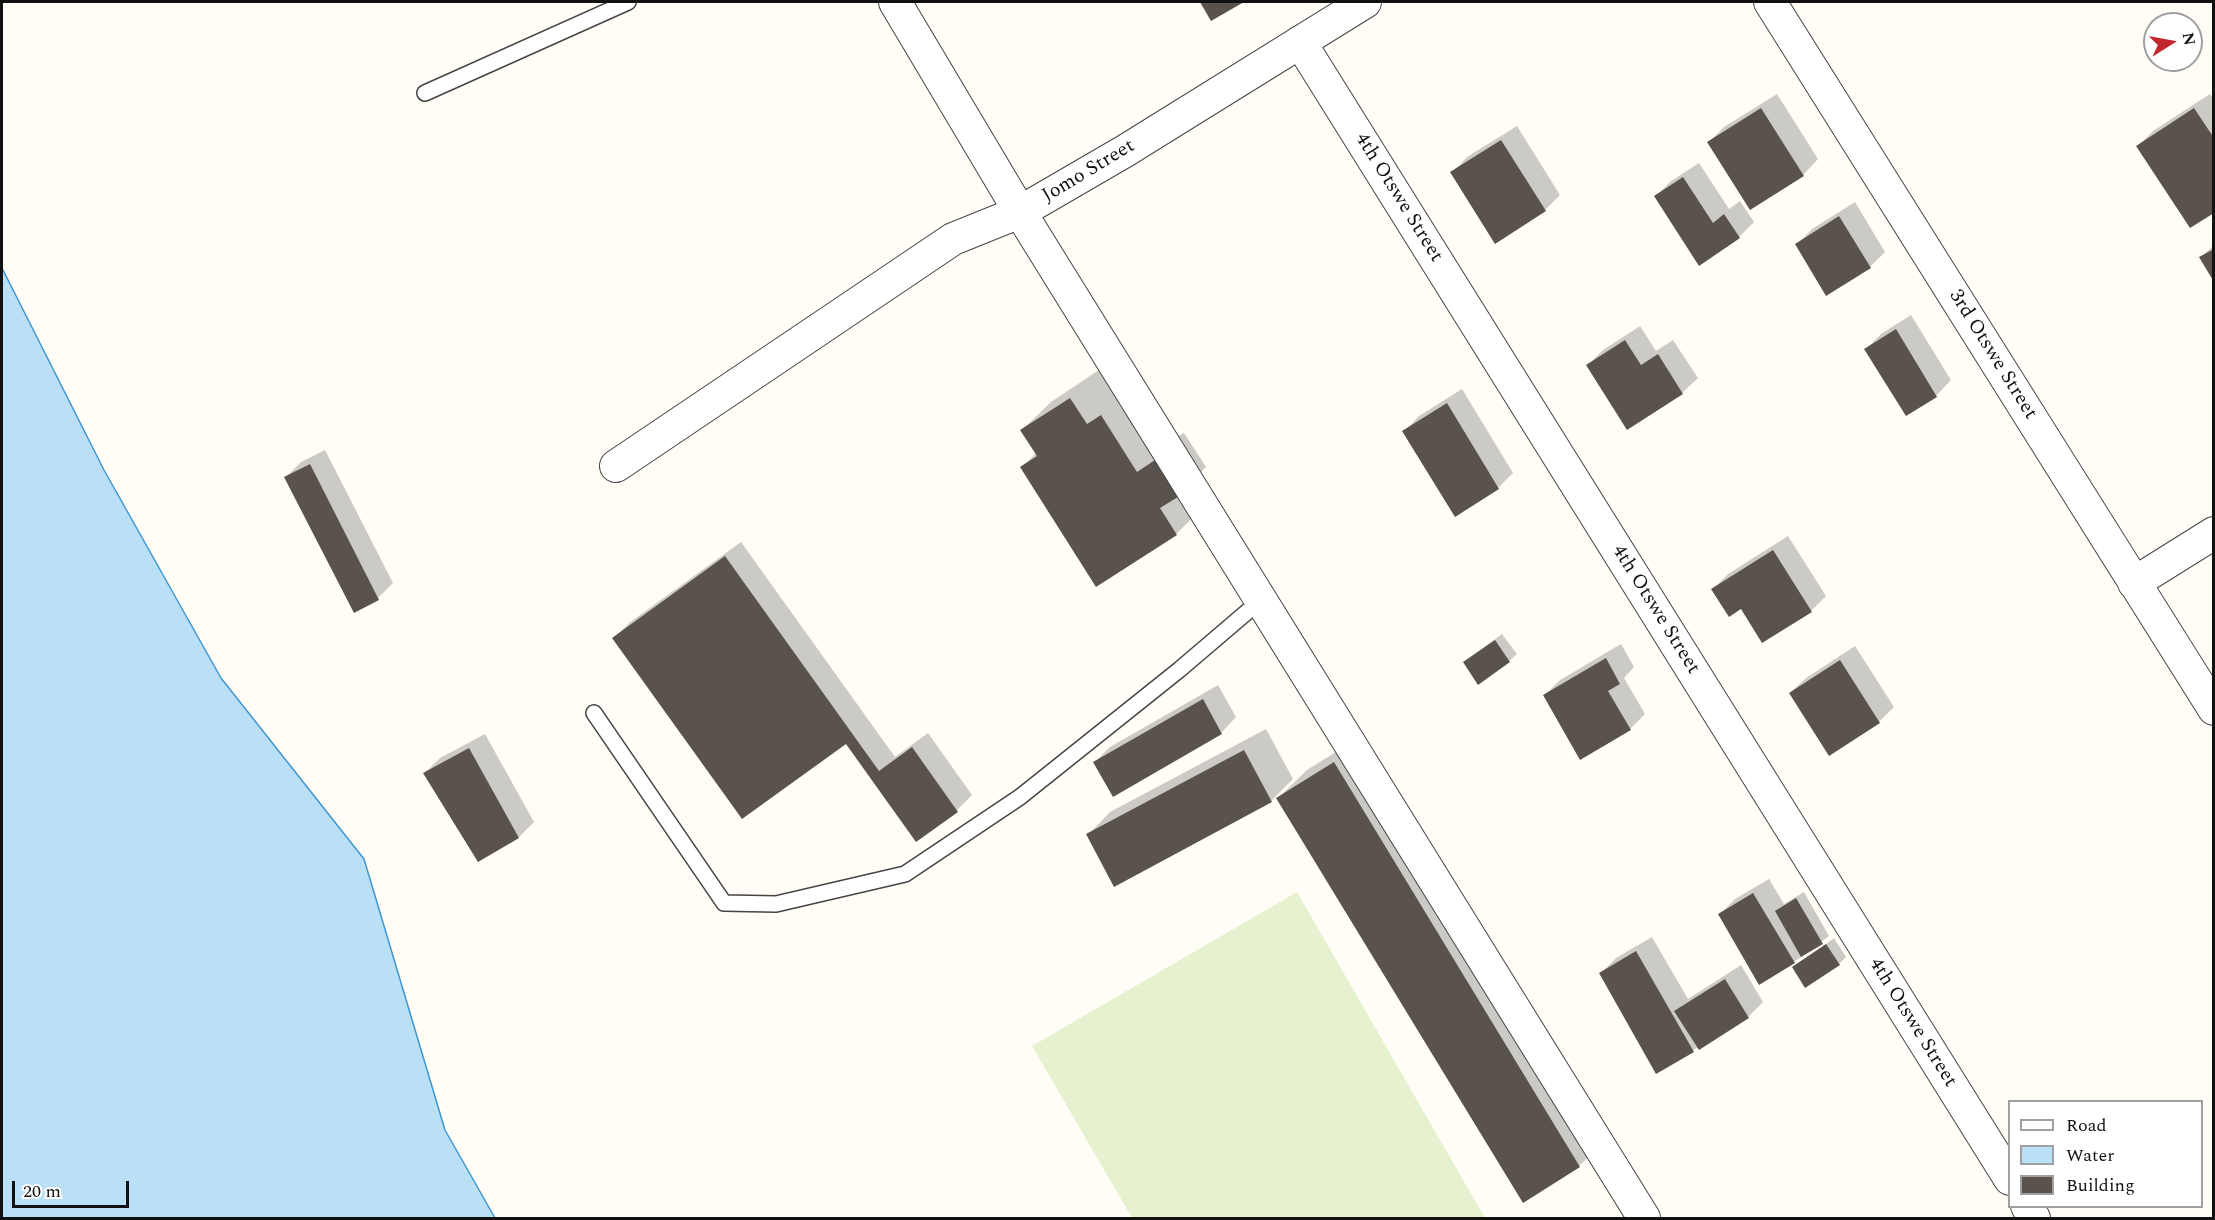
<!DOCTYPE html>
<style>
body{margin:0}
#map{position:relative;width:2215px;height:1220px;overflow:hidden;background:#fffdf5;font-family:Spectral,serif}
canvas{display:block}
.frame{position:absolute;inset:0;border:3px solid #111;pointer-events:none}
.legend{position:absolute;left:2008px;top:1100px;width:195px;height:108px;box-sizing:border-box;background:#fff;border:2px solid #a0a0a0;margin:0;padding:8px 10px;list-style:none;font-size:18px;color:#111}
.legend li{display:flex;align-items:center;gap:12px;height:30px}
.legend b{width:30px;border:2px solid #a0a0a0}
.north{position:absolute;left:2143px;top:12px;width:60px;height:60px;box-sizing:border-box;background:#fff;border:2px solid #a0a0a0;border-radius:50%;rotate:79deg;font-size:16px;font-weight:700;line-height:24px;text-align:center;color:#111}
.north::after{content:'';display:block;margin:auto;width:21px;height:27px;background:#c4262e;clip-path:polygon(50% 0,100% 100%,50% 72%,0 100%)}
.scale{position:absolute;left:12px;top:1181px;width:117px;height:27px;box-sizing:border-box;border:3px solid #111;border-top:0;padding-left:8px;font-size:18px;line-height:21px;white-space:nowrap;color:#111;-webkit-text-stroke:4px #fff;paint-order:stroke}
</style>
<div id="map">
<canvas width="2215" height="1220"></canvas>
<div class="frame"></div>
<ul class="legend">
<li><b style="height:8px;background:#fff"></b>Road</li>
<li><b style="height:16px;background:#b9e0f7"></b>Water</li>
<li><b style="height:16px;background:#5a524d"></b>Building</li>
</ul>
<div class="north">N</div>
<div class="scale">20 m</div>
</div>
<script>
const g = document.querySelector('canvas').getContext('2d');
g.lineJoin = 'round';
function fillPath(path, color) {
  g.fillStyle = color;
  g.fill(path, 'evenodd');
}
function toPath(rows) {
  const path = new Path2D();
  for (const r of rows) {
    path.moveTo(r[0], r[1]);
    for (let i = 2; i < r.length; i += 2) path.lineTo(r[i], r[i + 1]);
  }
  return path;
}
function trace(path, color, width, dash) {
  g.strokeStyle = color;
  g.lineWidth = width;
  g.lineCap = dash ? 'butt' : 'round';
  g.setLineDash(dash || []);
  g.stroke(path);
}
function drawText(font, color, halo, rows, align = 'center') {
  g.font = font + ' Spectral,serif';
  g.lineWidth = 6;
  g.setLineDash([]);
  g.textBaseline = 'middle';
  g.strokeStyle = halo;
  g.fillStyle = color;
  for (const [text, x, y, turn = 0] of rows) {
    g.save();
    g.translate(x, y);
    g.rotate((+turn || 0) * Math.PI / 180);
    g.textAlign = isNaN(turn) ? turn : align;
    if (halo) g.strokeText(text, 0, 0);
    g.fillText(text, 0, 0);
    g.restore();
  }
}
const pitch = toPath([
 [1297,892,1485,1218,1132,1218,1032,1046]
]);
const water = toPath([
 [2,268,104,470,221,678,364,859,445,1130,495,1218,2,1218,2,268]
]);
const shadow = toPath([
 [1202,2,1241,2,1212,19],
 [1777,94,1818,159,1803,175,1709,142,1724,127],
 [2210,94,2214,100,2214,211,2138,146,2153,131],
 [1517,126,1560,195,1545,210,1452,173,1467,157],
 [1699,163,1729,209,1740,201,1754,222,1739,237,1656,196,1671,181],
 [1855,202,1885,252,1870,267,1797,245,1812,229],
 [2214,245,2214,279,2201,257],
 [1911,315,1951,380,1936,396,1906,414,1866,349,1881,334],
 [1640,326,1656,351,1673,340,1698,378,1682,393,1627,428,1588,365,1603,350],
 [1099,370,1116,397,1166,444,1184,433,1206,467,1190,483,1205,506,1176,534,1022,467,1037,452,1022,430,1051,402],
 [1462,389,1513,473,1498,488,1404,432,1419,416],
 [325,450,393,583,378,598,354,611,286,477,301,462],
 [1788,536,1826,596,1811,611,1742,607,1713,589,1728,574],
 [741,542,895,757,928,733,972,795,957,810,916,840,846,742,614,638,629,623],
 [1502,634,1517,654,1509,661,1464,662],
 [1621,644,1634,667,1624,678,1645,714,1630,729,1545,695,1560,680],
 [1855,646,1894,707,1879,722,1830,754,1790,693,1806,678],
 [1218,685,1236,717,1221,733,1113,795,1095,762,1110,747],
 [1266,729,1293,779,1271,801,1088,835,1110,812],
 [485,734,534,822,519,837,478,860,425,773,440,758],
 [1363,735,1608,1138,1579,1166,1278,798,1307,770],
 [1769,879,1784,904,1804,892,1829,936,1794,962,1720,914,1735,899],
 [1652,937,1688,999,1741,965,1763,1002,1748,1017,1657,1072,1601,973,1616,958],
 [1834,938,1846,957,1839,964,1794,968]
]);
const building = toPath([
 [1200,2,1244,2,1211,21],
 [1761,108,1804,176,1750,210,1707,142],
 [2194,108,2214,138,2214,213,2190,228,2136,146],
 [1501,140,1546,211,1495,244,1450,172],
 [1683,177,1713,223,1724,214,1740,238,1699,266,1654,196],
 [1839,216,1871,268,1826,296,1795,244],
 [2214,249,2214,282,2199,257],
 [1896,329,1937,397,1906,416,1864,349],
 [1625,340,1641,365,1658,354,1683,394,1627,430,1586,365],
 [1070,398,1087,424,1101,415,1137,472,1155,460,1178,497,1160,508,1177,535,1096,587,1020,467,1037,456,1020,430],
 [1447,403,1499,489,1455,517,1402,431],
 [310,464,379,600,354,613,284,477],
 [1773,550,1812,612,1762,643,1741,609,1729,617,1711,589],
 [725,556,879,771,912,747,958,812,916,842,846,744,742,819,612,638],
 [1495,640,1510,662,1478,685,1463,662],
 [1606,658,1620,684,1608,691,1631,730,1580,760,1543,695],
 [1840,660,1880,723,1829,756,1789,693],
 [1203,699,1222,734,1113,797,1093,762],
 [469,748,519,838,478,862,423,773],
 [1244,750,1272,802,1114,887,1086,834],
 [1334,762,1580,1167,1523,1203,1276,798],
 [1753,893,1795,963,1759,985,1718,914],
 [1796,898,1823,944,1801,957,1775,911],
 [1826,944,1840,965,1805,988,1792,967],
 [1636,951,1694,1052,1656,1074,1599,973],
 [1725,979,1749,1018,1699,1050,1674,1011]
]);
const lane = toPath([
 [425,93,628,2],
 [594,713,724,903,776,904,905,874,1020,797,1179,670,1261,600]
]);
const street = toPath([
 [895,2,1020,212,1125,151,1365,2],
 [1770,2,2214,709],
 [1300,42,2010,1179],
 [616,466,953,239,1020,212,1644,1218],
 [2134,583,2214,533],
 [2027,1206,2034,1218]
]);
const streetNames = [
 ["Jomo Street",1089,172,-31],
 ["4th Otswe Street",1398,198,58],
 ["3rd Otswe Street",1992,355,58],
 ["4th Otswe Street",1655,610,58],
 ["4th Otswe Street",1912,1023,58]
];
fillPath(pitch, '#e6f2cf');
fillPath(water, '#b9e0f7');
trace(water, '#3f96cf', 1.5);
fillPath(shadow, '#0003');
fillPath(building, '#5a524d');
trace(lane, '#444', 18);
trace(street, '#444', 34);
trace(lane, '#fff', 15);
trace(street, '#fff', 32);
drawText('20px', '#111', '#fff', streetNames);
</script>
